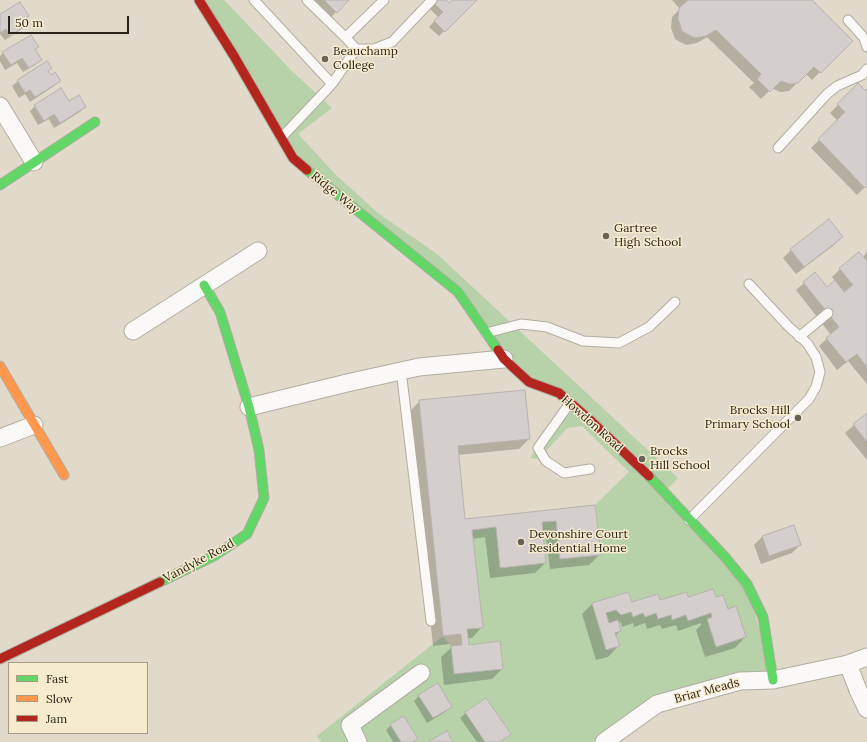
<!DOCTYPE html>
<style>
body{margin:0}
#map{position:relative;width:867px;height:742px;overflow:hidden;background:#e1daca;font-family:Lora,serif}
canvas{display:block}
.legend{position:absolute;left:8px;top:662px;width:140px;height:72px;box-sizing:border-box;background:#f7ebce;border:1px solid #a59b86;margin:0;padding:5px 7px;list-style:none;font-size:12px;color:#292419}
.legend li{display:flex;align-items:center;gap:8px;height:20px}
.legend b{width:20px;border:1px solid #a59b86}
.scale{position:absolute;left:8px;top:16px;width:121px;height:18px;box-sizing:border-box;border:2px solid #292419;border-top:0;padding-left:5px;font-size:12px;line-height:14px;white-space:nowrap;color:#292419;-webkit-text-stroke:3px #f7ebce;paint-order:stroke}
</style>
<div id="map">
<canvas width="867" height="742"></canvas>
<ul class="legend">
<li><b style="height:5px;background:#63d668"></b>Fast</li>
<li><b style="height:5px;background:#ff974d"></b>Slow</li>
<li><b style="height:5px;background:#b3261e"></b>Jam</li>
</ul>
<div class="scale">50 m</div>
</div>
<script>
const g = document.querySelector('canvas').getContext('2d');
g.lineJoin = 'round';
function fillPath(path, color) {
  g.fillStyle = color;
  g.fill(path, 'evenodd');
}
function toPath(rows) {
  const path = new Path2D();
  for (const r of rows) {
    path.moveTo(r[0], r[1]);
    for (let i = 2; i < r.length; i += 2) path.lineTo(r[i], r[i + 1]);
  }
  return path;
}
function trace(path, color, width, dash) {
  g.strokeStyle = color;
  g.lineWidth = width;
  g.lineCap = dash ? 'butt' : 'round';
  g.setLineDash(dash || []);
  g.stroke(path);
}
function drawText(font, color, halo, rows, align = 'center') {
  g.font = font + ' Lora,serif';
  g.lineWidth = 3;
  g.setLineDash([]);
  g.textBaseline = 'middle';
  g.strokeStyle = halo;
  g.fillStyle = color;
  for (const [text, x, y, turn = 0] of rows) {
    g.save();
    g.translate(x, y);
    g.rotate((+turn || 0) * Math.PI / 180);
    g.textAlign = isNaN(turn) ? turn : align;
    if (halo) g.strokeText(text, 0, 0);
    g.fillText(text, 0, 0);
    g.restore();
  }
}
const green = toPath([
 [198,0,224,0,292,71,332,108,298,134,336,175,378,213,437,254,678,478,664,492,747,584,773,680,657,704,606,742,500,742,511,734,486,698,465,712,485,742,321,742,317,736,443,636,451,646,454,674,503,669,500,641,469,645,467,629,483,627,472,530,496,527,500,568,546,563,542,522,556,521,560,559,601,554,595,505,629,472,582,426,567,428,539,459,530,458,570,403,529,382,458,292,293,158]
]);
const shadow = toPath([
 [303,0,348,0,326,22],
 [438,0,444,0,449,5,453,0,476,0,439,36,429,27,438,17,430,9],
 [672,0,810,0,851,41,812,80,806,74,789,91,780,92,772,88,761,99,749,87,754,83,707,37,697,43,686,45,675,39,671,28,672,17,680,9],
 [0,16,28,16,21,22,24,26,19,31,5,40,0,34],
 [37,47,34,50,40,60,35,65,23,72,17,63,5,70,0,61,0,56,3,53],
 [47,62,47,71,50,77,59,81,54,86,30,102,25,94,19,98,12,86,18,81],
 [858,85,865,92,867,91,867,185,857,195,811,148,838,121,830,113],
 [69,103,85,107,80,112,54,128,49,119,38,125,30,111,35,106],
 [842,237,834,245,796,274,783,258,791,250],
 [867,251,867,384,848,361,837,370,819,346,831,335,796,290,804,283,827,288,835,281,832,277,840,269,863,258],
 [420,401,529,439,519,449,458,455,464,521,594,506,600,554,589,565,550,569,545,531,542,531,545,563,535,573,490,578,485,537,472,539,482,627,472,638,467,638,468,646,502,669,492,679,444,685,441,657,451,648,450,644,433,646,409,412],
 [867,414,867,460,845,433],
 [793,526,800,545,792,553,761,564,754,545,762,537],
 [628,593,631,603,687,598,716,598,727,610,745,637,735,648,705,657,696,630,701,625,701,623,678,631,676,625,662,629,660,625,647,629,645,623,634,627,633,623,622,627,621,622,618,623,620,631,615,636,618,646,608,657,596,660,582,614,592,604],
 [419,696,450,707,445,712,427,723,414,701],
 [485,699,509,734,500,742,477,742,460,718,466,713],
 [391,725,417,739,414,742,393,742,386,730]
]);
const building = toPath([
 [324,0,349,0,337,13,324,0],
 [437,0,446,0,449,3,452,0,477,0,445,32,434,21,443,12,434,3,437,0],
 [688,0,812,0,853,41,821,73,814,67,798,83,789,84,781,81,770,92,757,79,761,74,716,30,706,36,694,38,682,31,678,19,679,8,688,0],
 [20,2,29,16,22,21,25,26,10,36,6,29,0,33,0,14,20,2],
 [31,35,39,47,35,49,42,60,29,68,22,58,11,65,2,52,31,35],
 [47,61,52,68,48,71,51,75,55,72,61,81,35,97,30,90,25,93,17,80,47,61],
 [858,83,866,91,867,89,867,186,865,188,818,139,845,112,837,104,858,83],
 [61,88,69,101,79,95,86,107,60,123,54,114,44,121,34,105,61,88],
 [829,219,843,237,804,267,790,249,829,219],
 [859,252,867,261,867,367,857,354,846,362,826,338,839,327,803,282,815,272,827,287,835,280,844,292,853,285,839,268,859,252],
 [525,390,530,439,458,446,465,519,595,505,601,555,560,559,556,521,542,522,546,563,500,568,496,527,472,530,483,628,467,629,469,645,500,641,503,669,454,674,451,646,462,645,461,634,443,636,419,400,525,390],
 [867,413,867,442,853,424,867,413],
 [794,525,801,545,769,556,762,536,794,525],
 [713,589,716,597,723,595,728,609,736,606,746,637,716,647,707,619,712,617,711,613,688,621,686,615,672,620,671,615,658,619,656,613,645,617,643,613,633,617,631,612,621,615,616,610,606,613,609,623,618,620,621,631,615,633,620,646,606,650,592,603,628,592,632,602,658,594,660,600,687,592,688,597,713,589],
 [438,683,452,707,433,718,418,695,438,683],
 [486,698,511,734,500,742,485,742,465,712,486,698],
 [404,716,418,739,413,742,401,742,390,724,404,716],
 [447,731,453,742,428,742,447,731]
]);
const lane = toPath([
 [254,0,332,84],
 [848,20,864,38,867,47],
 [346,37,384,0],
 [356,49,374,49,392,42,432,0],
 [281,138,332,84,356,49,347,39,307,0],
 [778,148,827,94,837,86,862,75,867,69],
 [486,333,521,324,547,327,583,341,619,343,649,327,675,302],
 [799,337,828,313],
 [401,370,431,621],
 [570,403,538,448,546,461,564,473,590,469],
 [689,520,809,399,816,387,820,372,816,357,807,343,788,326,749,284]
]);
const street = toPath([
 [0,106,34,162],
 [133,331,258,251],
 [249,407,347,383,419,367,504,359],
 [0,438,34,425],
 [848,664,858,690,867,709],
 [358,742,350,725,421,673],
 [604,742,657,704,740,681,773,680,848,664,867,657]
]);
const fast = toPath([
 [307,170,458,292,498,350],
 [0,185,95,122],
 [649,476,725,557,747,584,763,617,773,680],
 [160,582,214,556,247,534,264,498,259,450,249,407,220,312,204,285]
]);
const slow = toPath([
 [0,366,64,475]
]);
const jam = toPath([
 [199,0,234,56,293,158,307,170],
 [498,350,504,359,529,382,559,393,591,421,649,476],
 [0,659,160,582]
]);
const markers = [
 [325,59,4,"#696457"],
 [606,236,4,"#696457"],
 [798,418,4,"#696457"],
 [642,459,4,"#696457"],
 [521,542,4,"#696457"]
];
const poiNames = [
 ["Beauchamp",333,52],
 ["College",333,66],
 ["Gartree",614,229],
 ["High School",614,243],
 ["Brocks Hill",790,411,"right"],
 ["Primary School",790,425,"right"],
 ["Brocks",650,452],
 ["Hill School",650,466],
 ["Devonshire Court",529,535],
 ["Residential Home",529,549]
];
const streetNames = [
 ["Ridge Way",335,193,39],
 ["Howdon Road",592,424,42],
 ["Vandyke Road",199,561,-28],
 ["Briar Meads",707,691,-15]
];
fillPath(green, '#b7d1a9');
fillPath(shadow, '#0003');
fillPath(building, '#d4cfcd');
trace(building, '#b7b2b0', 1);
trace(lane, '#b2ada1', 11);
trace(street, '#b2ada1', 19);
trace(fast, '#b2ada1', 11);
trace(slow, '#b2ada1', 11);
trace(jam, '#b2ada1', 11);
trace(lane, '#faf9f7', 9);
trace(street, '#faf9f7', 17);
trace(fast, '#63d668', 9);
trace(slow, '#ff974d', 9);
trace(jam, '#b3261e', 9);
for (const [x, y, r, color] of markers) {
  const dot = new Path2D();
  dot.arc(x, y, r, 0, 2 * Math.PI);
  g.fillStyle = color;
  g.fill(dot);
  trace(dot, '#f7ebce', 1.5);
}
drawText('12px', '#292419', '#f7ebce', poiNames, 'left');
drawText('12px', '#292419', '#f7ebce', streetNames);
</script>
